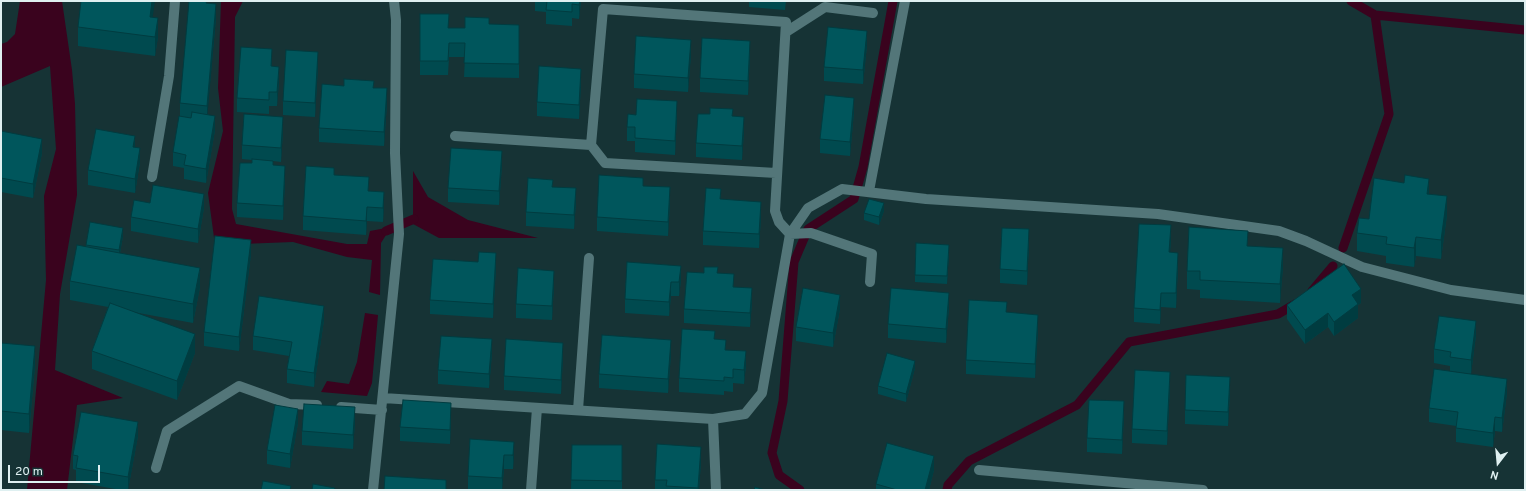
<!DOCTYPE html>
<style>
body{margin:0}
#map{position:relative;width:1526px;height:491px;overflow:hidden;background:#163335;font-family:Overpass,sans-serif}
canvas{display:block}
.frame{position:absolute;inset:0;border:2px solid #dff0f1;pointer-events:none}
.north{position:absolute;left:1478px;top:443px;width:40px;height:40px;-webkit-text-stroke:3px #163335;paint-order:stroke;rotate:196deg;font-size:11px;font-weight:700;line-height:16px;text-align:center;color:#dff0f1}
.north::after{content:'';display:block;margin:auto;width:14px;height:18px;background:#dff0f1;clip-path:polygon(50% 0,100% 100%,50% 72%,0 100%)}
.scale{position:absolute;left:8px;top:465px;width:92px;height:18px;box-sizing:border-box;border:2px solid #dff0f1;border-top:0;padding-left:5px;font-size:12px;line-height:14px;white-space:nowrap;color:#dff0f1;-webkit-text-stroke:3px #163335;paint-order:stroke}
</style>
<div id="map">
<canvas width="1526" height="491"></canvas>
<div class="frame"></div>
<div class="north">N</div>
<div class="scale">20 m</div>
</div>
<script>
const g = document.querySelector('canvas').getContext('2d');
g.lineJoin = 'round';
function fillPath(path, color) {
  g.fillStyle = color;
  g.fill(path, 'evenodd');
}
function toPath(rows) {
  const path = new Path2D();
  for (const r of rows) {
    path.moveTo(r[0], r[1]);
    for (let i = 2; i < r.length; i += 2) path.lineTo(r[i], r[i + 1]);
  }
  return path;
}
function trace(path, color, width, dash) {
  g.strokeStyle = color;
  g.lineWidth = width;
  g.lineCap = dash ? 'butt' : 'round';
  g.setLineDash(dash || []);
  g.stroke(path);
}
const water = toPath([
 [20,1,62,1,72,70,75,104,77,195,60,294,55,370,123,398,77,405,67,490,27,490,46,280,44,196,56,149,50,66,1,87,1,44,7,42,15,34],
 [221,1,243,1,235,17,232,209,236,224,347,244,367,244,370,231,386,228,386,235,381,243,380,295,369,292,372,260,347,257,293,242,215,245,208,193,223,131,218,88],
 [413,171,428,197,468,220,538,238,439,238,413,224],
 [365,313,378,315,372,383,367,396,321,392,327,381,349,384,357,362]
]);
const stream = toPath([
 [1351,1,1375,15,1525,30],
 [386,231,414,219],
 [1343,248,1389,114,1375,15],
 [1312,291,1333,266],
 [800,490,779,475,772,453,783,401,794,262,808,229,854,199,863,167,893,1],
 [947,490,948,485,969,461,1077,405,1129,342,1278,314,1297,303]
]);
const street = toPath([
 [786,32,825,7,873,13],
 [455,136,591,145,605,163,776,173],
 [591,145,603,9,786,22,775,211,779,222,790,234,811,233,872,254,870,282],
 [152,177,169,76,175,1],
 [869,191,905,1],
 [383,398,713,419,745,414,762,393,790,234,808,208,842,189,926,199,1158,214,1279,231,1306,241,1362,267,1451,290,1525,300],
 [341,407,382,410],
 [578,410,589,258],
 [713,419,716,490],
 [156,468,167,431,239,386,289,404,317,405],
 [979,470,1203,490],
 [373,490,399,234,395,153,396,20,394,1],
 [531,490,537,408]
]);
const wall = toPath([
 [535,1,581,1,579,19,572,18,572,26,546,24,546,12,535,11],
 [689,1,708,1,708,2],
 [749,1,786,1,785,10,749,7],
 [208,3,216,18,207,115,215,130,206,183,184,179,184,168,173,166,173,152,180,116,180,103],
 [420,14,449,28,465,28,489,24,519,25,519,78,464,77,465,57,449,57,448,75,420,75],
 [153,18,158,37,155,56,78,46,78,27],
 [867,45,863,84,824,81,824,67],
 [691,54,688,92,634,88,634,74],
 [750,55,748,95,700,92,700,78],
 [272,63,272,66,279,81,277,106,269,106,269,114,237,112,237,98],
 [318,66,315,117,283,115,283,101],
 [581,83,579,119,537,116,537,102],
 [374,88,387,103,384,146,319,142,319,128],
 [854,112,850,156,820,153,820,139],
 [636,115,677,115,675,155,635,152,635,141,627,141,627,127],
 [733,116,744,131,742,160,696,157,696,143],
 [1,131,42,153,33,198,1,192],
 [283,131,281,162,273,161,273,165,285,180,283,220,237,217,237,203,252,163,252,160,242,159,242,145],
 [140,162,135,193,88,185,88,170],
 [502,165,499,205,448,202,448,188],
 [334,175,369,191,384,206,383,222,367,221,366,235,303,230,303,216],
 [643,186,670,202,668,236,597,231,597,217],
 [553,187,576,202,574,229,526,226,526,212],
 [1429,194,1447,215,1441,259,1416,256,1414,267,1386,263,1386,256,1357,251,1357,233,1369,219],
 [150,203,204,208,198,243,131,231,131,217],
 [884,211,879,225,864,220,864,213],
 [761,216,759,248,703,245,703,231],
 [123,236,120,253,200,287,193,323,133,312,195,353,177,400,92,369,92,351,108,307,70,300,70,281,86,247,86,245],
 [1171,239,1170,252,1178,267,1176,308,1161,307,1160,324,1134,322,1134,308],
 [1029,243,1027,285,1000,283,1000,269],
 [1248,246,1283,267,1280,303,1200,298,1200,290,1187,289,1187,271],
 [949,253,947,284,915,282,915,275],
 [251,254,239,351,204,346,204,332],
 [627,262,681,280,679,296,671,296,669,316,625,313,625,299],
 [496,267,493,318,430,314,430,300],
 [704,273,718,273,752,302,750,327,684,323,684,309],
 [554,285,552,320,516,318,516,304],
 [1361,303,1358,305,1358,318,1334,336,1328,327,1305,344,1287,319,1287,305],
 [949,307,946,343,888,338,888,324],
 [840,309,833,347,796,341,796,327],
 [1007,313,1038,329,1035,378,966,374,966,360],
 [324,320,314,387,287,383,287,369,289,356,253,350,253,336],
 [1476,335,1471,374,1450,371,1450,366,1434,363,1434,349],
 [715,339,726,350,746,365,744,384,733,383,733,392,724,391,724,395,679,392,679,378],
 [1,343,35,365,29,433,1,430],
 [492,353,489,388,438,384,438,370],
 [671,354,668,393,599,388,599,374],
 [563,357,561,394,504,390,504,376],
 [915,368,906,402,878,394,878,386],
 [1170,386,1167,445,1132,443,1132,429],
 [1230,391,1228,426,1185,424,1185,410],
 [1507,393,1502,432,1495,431,1493,447,1456,442,1456,426,1429,422,1429,408],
 [1124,415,1122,454,1087,452,1087,438],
 [451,417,450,444,400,441,400,427],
 [355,421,353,449,302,445,302,431],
 [298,423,290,468,267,464,267,450],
 [138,436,128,490,121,490,76,482,76,470,73,469,73,455],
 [470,439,514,456,513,469,504,469,502,490,468,490,468,476],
 [572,445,622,445,622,490,571,490],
 [701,461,699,490,655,490,655,480],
 [934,470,929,490,876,490,876,484]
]);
const shadedWall = toPath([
 [152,1,155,1,150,36,150,17],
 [580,1,581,1,579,19,579,5],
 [216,4,216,18,207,120,207,106],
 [158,18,158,37,155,56,155,37],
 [867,31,867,45,863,84,863,70],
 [691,40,691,54,688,92,688,78],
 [750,41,750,55,748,95,748,81],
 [272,49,272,63,271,80,271,66],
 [318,52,318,66,315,117,315,103],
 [279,67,279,81,277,106,277,92],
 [581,69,581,83,579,119,579,105],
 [387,88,387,103,384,146,384,132],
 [854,98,854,112,850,156,850,142],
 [677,101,677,115,675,155,675,141],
 [215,116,215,130,206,183,206,169],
 [283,117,283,131,281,162,281,148],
 [744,117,744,131,742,160,742,146],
 [135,136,135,150,133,147],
 [42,139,42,153,33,198,33,184],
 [140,148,140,162,135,193,135,179],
 [502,151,502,165,499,205,499,191],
 [285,166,285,180,283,220,283,206],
 [1429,179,1429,198,1427,194],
 [670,187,670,202,668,236,668,222],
 [576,188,576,202,574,229,574,215],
 [384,192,384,206,383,222,383,208],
 [204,194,204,208,198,243,198,229],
 [1447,196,1447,215,1441,259,1441,240],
 [761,202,761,216,759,248,759,234],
 [884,203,884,211,879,225,879,217],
 [367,207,367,221,366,235,366,221],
 [1171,225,1171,239,1169,266,1169,252],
 [123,228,123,236,119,258,119,250],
 [1029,229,1029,243,1027,285,1027,271],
 [1416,237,1416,256,1414,267,1414,248],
 [251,240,251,254,239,351,239,337],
 [949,245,949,253,947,284,947,276],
 [1283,248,1283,267,1280,303,1280,284],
 [496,253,496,267,493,318,493,304],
 [1178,253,1178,267,1176,308,1176,293],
 [681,266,681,280,679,296,679,282],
 [200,268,200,287,193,323,193,304],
 [554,271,554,285,552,320,552,306],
 [671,282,671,296,669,316,669,302],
 [752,288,752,302,750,327,750,313],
 [1361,289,1361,303,1358,305,1358,318,1334,336,1334,322,1352,295],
 [949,293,949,307,946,343,946,329],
 [1161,293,1161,307,1160,324,1160,310],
 [840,295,840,309,833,347,833,333],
 [324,306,324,320,314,387,314,373],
 [1328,313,1328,327,1305,344,1305,330],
 [1038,315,1038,329,1035,378,1035,364],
 [1476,321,1476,335,1471,374,1471,360],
 [195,334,195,353,177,400,177,381],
 [492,339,492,353,489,388,489,374],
 [671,340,671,354,668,393,668,379],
 [563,343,563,357,561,394,561,380],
 [35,346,35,365,29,433,29,414],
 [746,351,746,365,744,384,744,370],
 [915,361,915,368,906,402,906,394],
 [1170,372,1170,386,1167,445,1167,431],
 [1230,377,1230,391,1228,426,1228,412],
 [1507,379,1507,393,1502,432,1502,418],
 [1124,401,1124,415,1122,454,1122,440],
 [451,403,451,417,450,444,450,430],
 [355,407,355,421,353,449,353,435],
 [298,409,298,423,290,468,290,454],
 [1495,417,1495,431,1493,447,1493,433],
 [138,422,138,436,128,490,128,477],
 [514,442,514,456,513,469,513,455],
 [701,447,701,461,699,490,698,490],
 [504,455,504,469,502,490,502,478],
 [934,456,934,470,929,490,925,490]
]);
const building = toPath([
 [81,1,152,1,150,17,158,18,155,37,78,27,81,1],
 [189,1,207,1,206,3,216,4,207,106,180,103,189,1],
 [547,1,580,1,579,5,572,4,572,12,546,10,547,1],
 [420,14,449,14,448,28,465,28,465,17,489,18,489,24,519,25,519,64,464,63,465,43,449,43,448,61,420,61,420,14],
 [828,27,867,31,863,70,824,67,828,27],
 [636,36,691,40,688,78,634,74,636,36],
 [702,38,750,41,748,81,700,78,702,38],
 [241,47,272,49,271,66,279,67,277,92,269,92,269,100,237,98,241,47],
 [286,50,318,52,315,103,283,101,286,50],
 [539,66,581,69,579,105,537,102,539,66],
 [344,79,374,81,373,88,387,88,384,132,319,128,322,84,344,86,344,79],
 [825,95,854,98,850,142,820,139,825,95],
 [637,99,677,101,675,141,635,138,635,127,627,127,628,114,636,115,637,99],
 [710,108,733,109,732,116,744,117,742,146,696,143,698,114,710,114,710,108],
 [192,112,215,116,206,169,184,165,186,155,173,152,179,116,191,118,192,112],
 [244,114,283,117,281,148,242,145,244,114],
 [96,129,135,136,133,147,140,148,135,179,88,170,96,129],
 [1,131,42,139,33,184,1,178,1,131],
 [451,148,502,151,499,191,448,188,451,148],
 [252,159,273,161,273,165,285,166,283,206,237,203,240,163,252,163,252,159],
 [306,166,334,168,334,175,369,177,368,191,384,192,383,208,367,207,366,221,303,216,306,166],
 [599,175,643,178,643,186,670,187,668,222,597,217,599,175],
 [1405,175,1429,179,1427,194,1447,196,1441,240,1416,237,1414,248,1386,244,1387,237,1357,233,1359,218,1369,219,1374,178,1404,183,1405,175],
 [528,178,553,180,552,187,576,188,574,215,526,212,528,178],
 [153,185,204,194,198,229,131,217,134,200,150,203,153,185],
 [706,188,721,189,720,199,761,202,759,234,703,231,706,188],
 [869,199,884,203,879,217,864,213,869,199],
 [90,222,123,228,119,250,86,245,90,222],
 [1139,224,1171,225,1169,252,1178,253,1176,293,1161,293,1160,310,1134,308,1139,224],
 [1189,227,1248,231,1247,246,1283,248,1280,284,1200,280,1200,271,1187,271,1189,227],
 [1002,228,1029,229,1027,271,1000,269,1002,228],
 [215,236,251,240,239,337,204,332,215,236],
 [916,243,949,245,947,276,915,275,916,243],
 [77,245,200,268,193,304,70,281,77,245],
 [479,252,496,253,493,304,430,300,433,259,478,262,479,252],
 [627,262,681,266,679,282,671,282,669,302,625,299,627,262],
 [1344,264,1361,289,1352,295,1358,304,1334,322,1328,313,1305,330,1287,305,1344,264],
 [704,267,718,267,717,273,734,274,733,287,752,288,750,313,684,309,687,272,704,273,704,267],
 [518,268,554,271,552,306,516,304,518,268],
 [803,288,840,295,833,333,796,327,803,288],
 [891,288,949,293,946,329,888,324,891,288],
 [259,296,324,306,314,373,287,369,292,342,253,336,259,296],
 [969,300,1007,302,1006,312,1038,315,1035,364,966,360,969,300],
 [110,303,195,334,177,381,92,351,110,303],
 [1439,316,1476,321,1471,360,1450,357,1451,352,1434,349,1439,316],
 [682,329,715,331,714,339,726,340,725,350,746,351,744,370,733,369,733,378,724,377,724,381,679,378,682,329],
 [602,335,671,340,668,379,599,374,602,335],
 [441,336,492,339,489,374,438,370,441,336],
 [506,339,563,343,561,380,504,376,506,339],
 [1,343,35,346,29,414,1,411,1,343],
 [887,353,915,361,906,394,878,386,887,353],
 [1434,369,1507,379,1502,418,1495,417,1493,433,1456,428,1458,412,1429,408,1434,369],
 [1135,370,1170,372,1167,431,1132,429,1135,370],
 [1186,375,1230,377,1228,412,1185,410,1186,375],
 [403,400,451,403,450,430,400,427,403,400],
 [1089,400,1124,401,1122,440,1087,438,1089,400],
 [304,404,355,407,353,435,302,431,304,404],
 [275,405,298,409,290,454,267,450,275,405],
 [81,412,138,422,128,477,76,468,78,456,73,455,81,412],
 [470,439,514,442,513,455,504,455,502,478,468,476,470,439],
 [887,443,934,456,925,490,897,490,876,484,887,443],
 [657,444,701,447,698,488,666,486,667,480,655,480,657,444],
 [572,445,622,445,622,481,571,480,572,445],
 [385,476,446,480,446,490,384,490,385,476],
 [263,481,291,486,290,490,261,490,263,481],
 [313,484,335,488,334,490,312,490,313,484],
 [755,487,765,490,754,490,755,487]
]);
fillPath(water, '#3a031e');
trace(stream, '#3a031e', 9);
trace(street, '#537679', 10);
fillPath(wall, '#004a4f');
fillPath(shadedWall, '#003c40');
fillPath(building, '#00565c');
trace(building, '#003c40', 1);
</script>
